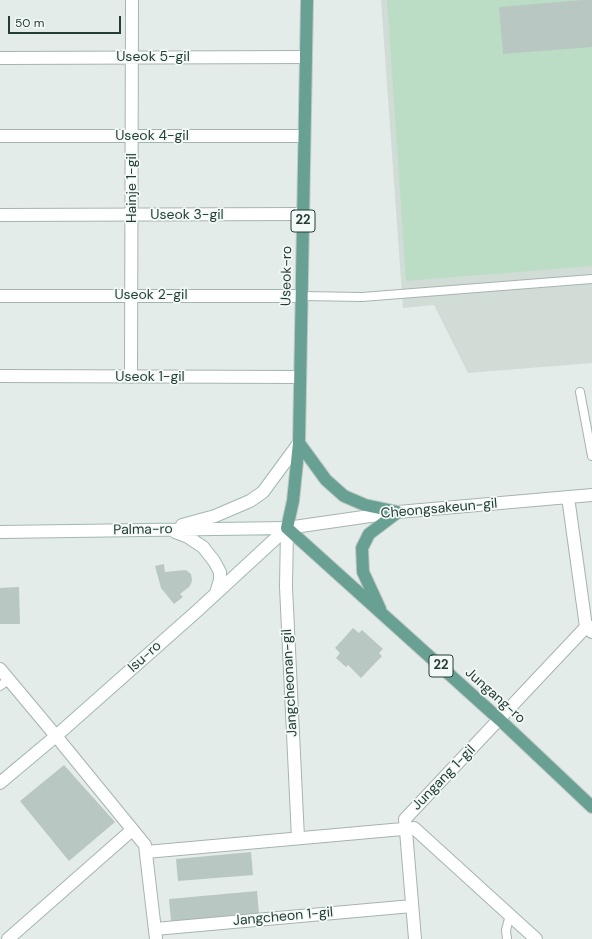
<!DOCTYPE html>
<style>
body{margin:0}
#map{position:relative;width:592px;height:939px;overflow:hidden;background:#e3ece8;font-family:"DM Sans",sans-serif}
canvas{display:block}
.scale{position:absolute;left:8px;top:16px;width:113px;height:18px;box-sizing:border-box;border:2px solid #233d36;border-top:0;padding-left:5px;font-size:12px;line-height:14px;white-space:nowrap;color:#233d36;-webkit-text-stroke:3px #f3f9f6;paint-order:stroke}
</style>
<div id="map">
<canvas width="592" height="939"></canvas>
<div class="scale">50 m</div>
</div>
<script>
const g = document.querySelector('canvas').getContext('2d');
g.lineJoin = 'round';
function fillPath(path, color) {
  g.fillStyle = color;
  g.fill(path, 'evenodd');
}
function toPath(rows) {
  const path = new Path2D();
  for (const r of rows) {
    path.moveTo(r[0], r[1]);
    for (let i = 2; i < r.length; i += 2) path.lineTo(r[i], r[i + 1]);
  }
  return path;
}
function trace(path, color, width, dash) {
  g.strokeStyle = color;
  g.lineWidth = width;
  g.lineCap = dash ? 'butt' : 'round';
  g.setLineDash(dash || []);
  g.stroke(path);
}
function drawText(font, color, halo, rows, align = 'center') {
  g.font = font + ' "DM Sans",sans-serif';
  g.lineWidth = 3.5;
  g.setLineDash([]);
  g.textBaseline = 'middle';
  g.strokeStyle = halo;
  g.fillStyle = color;
  for (const [text, x, y, turn = 0] of rows) {
    g.save();
    g.translate(x, y);
    g.rotate((+turn || 0) * Math.PI / 180);
    g.textAlign = isNaN(turn) ? turn : align;
    if (halo) g.strokeText(text, 0, 0);
    g.fillText(text, 0, 0);
    g.restore();
  }
}
const built = toPath([
 [381,0,592,0,592,363,468,373,434,305,403,308]
]);
const green = toPath([
 [387,0,592,0,592,266,406,281]
]);
const building = toPath([
 [583,0,592,0,592,47,503,54,499,7],
 [164,564,165,572,186,570,191,574,192,580,191,584,189,587,180,594,183,597,174,604,161,588,155,566],
 [19,587,20,624,0,624,0,588],
 [353,628,359,633,362,630,383,649,379,653,382,656,361,678,348,665,346,667,336,658,340,653,335,648],
 [64,765,115,822,69,861,20,801],
 [251,852,253,875,178,881,176,859],
 [257,891,259,914,171,921,169,899]
]);
const service = toPath([
 [301,296,362,297,592,279],
 [580,392,592,456],
 [0,686,8,680],
 [507,939,506,930,510,915]
]);
const minor = toPath([
 [0,58,306,57],
 [0,136,304,136],
 [0,215,303,214],
 [0,296,301,296],
 [0,376,300,377],
 [131,377,132,0],
 [568,497,586,627,592,632],
 [0,669,56,736,145,845,156,939],
 [298,838,286,587,287,528,398,512,592,495],
 [146,852,414,828,536,939],
 [155,929,412,906],
 [8,939,132,830],
 [415,939,405,819,586,627,592,627]
]);
const secondary = toPath([
 [182,525,215,516,250,501,263,492,299,443],
 [0,532,287,528],
 [175,532,188,537,203,547,214,561,220,572,220,580,216,593],
 [0,783,56,736,197,611,287,528]
]);
const primary = toPath([
 [307,0,299,443,293,501,287,528,500,720,592,807],
 [299,443,326,480,344,496,365,505,398,512,369,534,362,548,363,572,380,609]
]);
const shields = [
 [303,221,24],
 [441,666,24]
];
const shieldNames = [
 ["22",303,221],
 ["22",441,666]
];
const streetNames = [
 ["Useok 5-gil",153,57],
 ["Useok 4-gil",152,136],
 ["Hainje 1-gil",132,188,-90],
 ["Useok 3-gil",187,215],
 ["Useok-ro",287,276,-89],
 ["Useok 2-gil",151,295],
 ["Useok 1-gil",150,377],
 ["Cheongsakeun-gil",439,509,-5],
 ["Palma-ro",143,530,-1],
 ["Isu-ro",145,657,-42],
 ["Jangcheonan-gil",290,683,-93],
 ["Jungang-ro",495,696,42],
 ["Jungang 1-gil",444,778,-46],
 ["Jangcheon 1-gil",283,917,-5]
];
fillPath(built, '#d1dcd7');
fillPath(green, '#bcddc5');
fillPath(building, '#b8c7c1');
trace(service, '#a6b4af', 10);
trace(minor, '#a6b4af', 14);
trace(secondary, '#a1b8b0', 14);
trace(primary, '#c1c9c7', 14);
trace(service, '#fff', 8);
trace(minor, '#fff', 12);
trace(secondary, '#fff', 12);
trace(primary, '#68a093', 12);
for (const [x, y, w] of shields) {
  const box = new Path2D();
  box.roundRect(x - w / 2, y - 11, w, 22, 3);
  g.fillStyle = '#f3f9f6';
  g.fill(box);
  trace(box, '#233d36', 1);
}
drawText('bold 13px', '#233d36', null, shieldNames);
drawText('14px', '#233d36', '#f3f9f6', streetNames);
</script>
